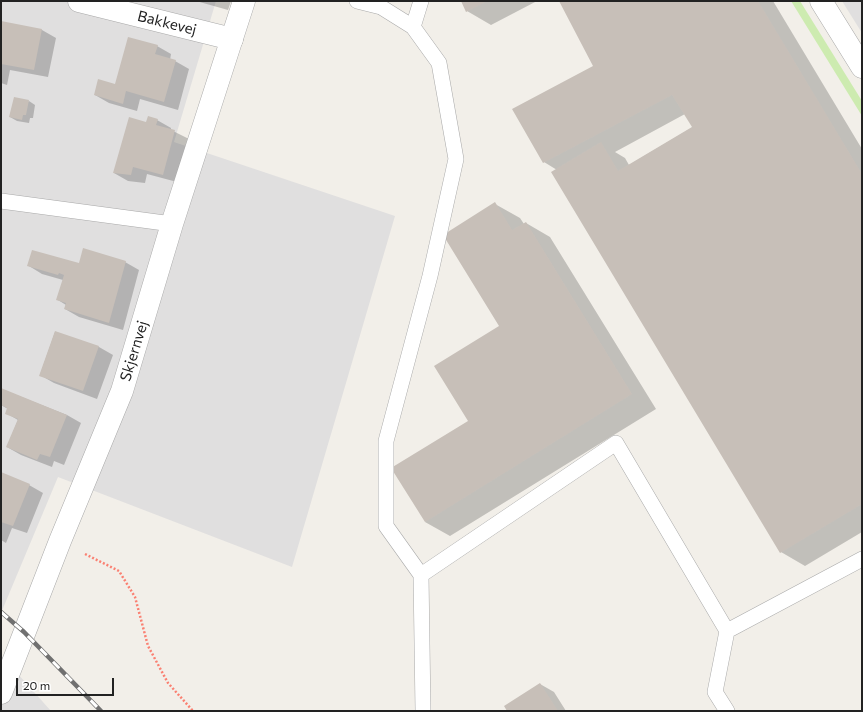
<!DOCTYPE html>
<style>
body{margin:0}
#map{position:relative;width:863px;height:712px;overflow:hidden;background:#f2efe9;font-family:Commissioner,sans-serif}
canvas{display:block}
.frame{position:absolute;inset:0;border:2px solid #222;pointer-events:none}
.scale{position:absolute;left:16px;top:678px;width:98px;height:18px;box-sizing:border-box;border:2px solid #222;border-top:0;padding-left:5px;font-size:12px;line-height:14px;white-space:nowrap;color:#222;-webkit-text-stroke:3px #fff;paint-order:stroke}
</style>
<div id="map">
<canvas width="863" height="712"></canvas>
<div class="frame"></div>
<div class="scale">20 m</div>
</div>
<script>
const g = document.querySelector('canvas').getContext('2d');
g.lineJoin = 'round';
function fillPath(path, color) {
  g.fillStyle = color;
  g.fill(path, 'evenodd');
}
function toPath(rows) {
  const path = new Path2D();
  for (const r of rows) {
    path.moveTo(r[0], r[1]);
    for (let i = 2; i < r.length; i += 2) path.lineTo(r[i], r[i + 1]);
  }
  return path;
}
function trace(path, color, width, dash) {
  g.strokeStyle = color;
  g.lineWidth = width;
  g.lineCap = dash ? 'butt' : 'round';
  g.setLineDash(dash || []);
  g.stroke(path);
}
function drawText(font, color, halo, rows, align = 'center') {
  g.font = font + ' Commissioner,sans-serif';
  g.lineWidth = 3.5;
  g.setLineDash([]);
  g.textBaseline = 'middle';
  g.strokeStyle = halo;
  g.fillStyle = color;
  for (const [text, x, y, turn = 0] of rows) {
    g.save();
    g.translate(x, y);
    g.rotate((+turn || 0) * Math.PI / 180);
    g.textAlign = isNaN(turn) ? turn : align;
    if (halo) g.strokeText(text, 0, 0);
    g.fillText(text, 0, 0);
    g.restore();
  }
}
const residential = toPath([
 [1,1,216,1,174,142,395,216,292,567,58,477,1,613],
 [842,1,862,1,862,33],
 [1,655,51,711,1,711]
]);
const grass = toPath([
 [791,1,800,1,862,101,862,116]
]);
const shadow = toPath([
 [196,1,231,1,228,10],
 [462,1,537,1,491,25,467,11],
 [560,1,773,1,862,149,862,532,805,566,781,552,557,170,544,162,595,66],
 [685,114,693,127,629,165,625,158,615,152],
 [1,22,42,30,56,38,48,77,10,70,7,85,1,83],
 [157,46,171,54,170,60,175,61,189,69,178,110,140,99,137,111,109,103,95,95,116,85],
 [29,101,35,105,33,118,30,118,29,123,17,121,10,117],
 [157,120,171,128,171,130,189,139,177,182,147,174,145,183,128,181,114,173,147,123],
 [495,204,520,218,524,224,526,223,550,237,656,409,450,536,425,522,470,421,500,326],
 [125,262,139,270,123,330,79,317,65,309,66,305,58,300,63,280,42,274,29,266],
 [55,332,99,347,113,355,97,399,54,383,40,375],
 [1,389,67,415,81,423,64,465,54,461,52,467,21,455,7,447,18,420,6,413,8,409,1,405],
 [1,473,29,485,43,493,27,533,12,528,6,543,1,540],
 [540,684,554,692,566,711,508,711]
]);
const building = toPath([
 [461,1,487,1,466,12],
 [559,1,758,1,862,174,862,504,780,553,551,172,601,142,618,171,692,127,672,95,543,163,512,109,593,66],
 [1,21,42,29,34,70,1,64],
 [128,37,158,45,155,54,176,60,164,102,126,91,123,104,94,95,98,79,115,84],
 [14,97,29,100,26,115,23,115,22,120,9,117],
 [148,116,158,119,156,125,175,130,163,175,133,167,131,175,113,173,129,117,146,122],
 [495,202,512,230,526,222,632,394,425,522,391,468,468,421,434,366,499,326,443,235],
 [83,248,126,261,109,323,64,309,66,303,56,300,64,275,59,273,58,275,27,266,32,250,79,263],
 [55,331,99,346,83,391,39,376],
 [1,388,67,415,50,457,40,454,37,460,6,447,18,419,5,414,7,408,1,405],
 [1,472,30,484,13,526,1,522],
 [540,683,558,711,507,711,504,706]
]);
const path = toPath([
 [85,554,119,571,135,597,148,646,168,683,193,711]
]);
const service = toPath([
 [357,1,381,7,413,27,439,63,456,159,430,276,386,441,386,526,421,575],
 [413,27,421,1],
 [1,201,172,224],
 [727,631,715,692,727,711],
 [423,711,421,575,616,443,727,631,862,559]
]);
const minor = toPath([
 [79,1,232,39]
]);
const tertiary = toPath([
 [821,1,862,67],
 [1,693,60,541,122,391,172,224,244,1]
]);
const rail = toPath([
 [1,612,24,632,101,711]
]);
const streetNames = [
 ["Bakkevej",167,23,14],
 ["Skjernvej",134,351,-73]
];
fillPath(residential, '#e0dfdf');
fillPath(grass, '#cdebb0');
fillPath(shadow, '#0003');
fillPath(building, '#c7bfb8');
trace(service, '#a9a9a9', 16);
trace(minor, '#a9a9a9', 23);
trace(tertiary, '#a9a9a9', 23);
trace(path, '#fa8072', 2.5, [2, 2]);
trace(service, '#fff', 15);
trace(minor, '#fff', 22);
trace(tertiary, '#fff', 22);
trace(rail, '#707070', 4.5);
trace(rail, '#fff', 3, [9]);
drawText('15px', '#222', '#fff', streetNames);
</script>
